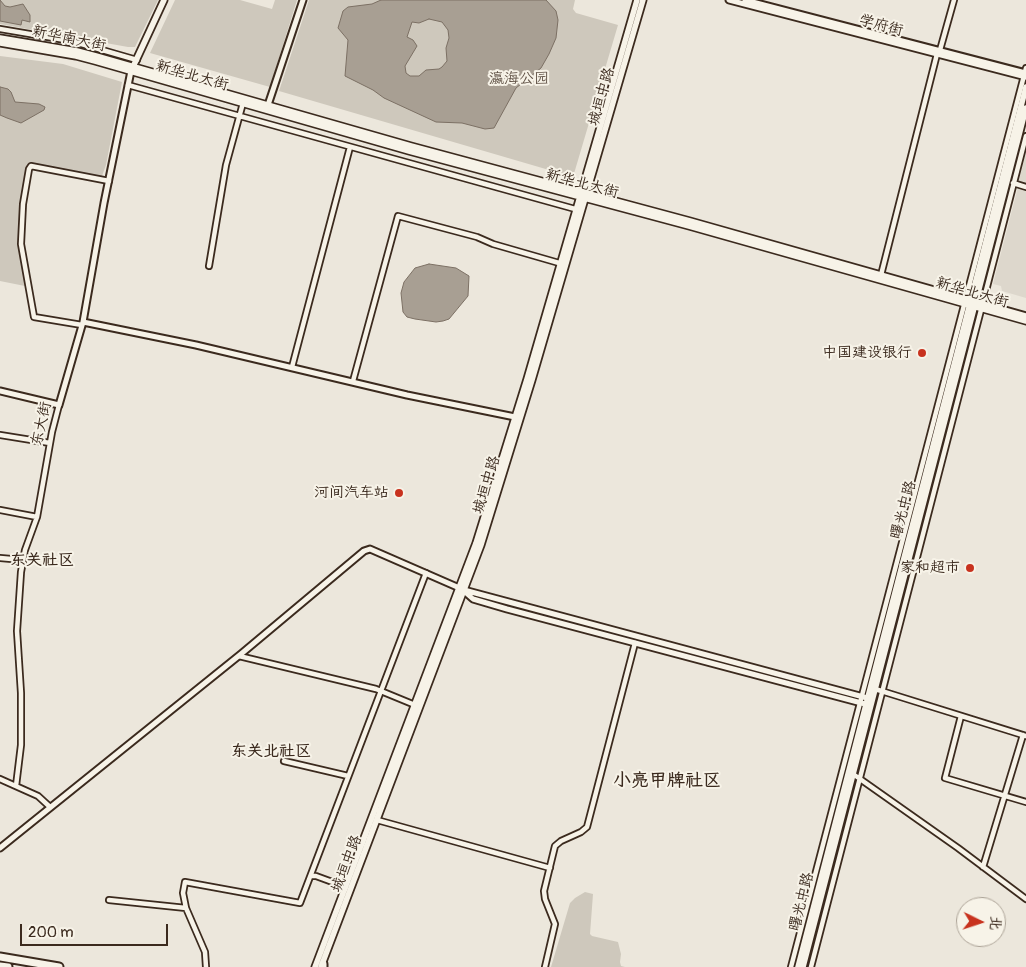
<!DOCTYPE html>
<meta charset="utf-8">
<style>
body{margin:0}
#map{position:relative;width:1026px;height:967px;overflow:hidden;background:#ece7dc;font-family:Pangolin,"LXGW WenKai TC",sans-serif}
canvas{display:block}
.north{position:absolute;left:956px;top:897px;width:50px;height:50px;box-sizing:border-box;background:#f7f3e8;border:1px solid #aca397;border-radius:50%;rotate:94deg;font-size:14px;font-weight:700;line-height:20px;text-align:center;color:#3b2a1e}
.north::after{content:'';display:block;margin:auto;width:18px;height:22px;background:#c8321e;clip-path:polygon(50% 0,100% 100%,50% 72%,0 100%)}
.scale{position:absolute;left:20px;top:924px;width:148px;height:22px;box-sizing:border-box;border:2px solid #3b2a1e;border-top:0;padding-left:6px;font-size:15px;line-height:18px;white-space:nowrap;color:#3b2a1e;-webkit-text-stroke:4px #f7f3e8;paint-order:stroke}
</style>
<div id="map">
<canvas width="1026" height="967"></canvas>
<div class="north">北</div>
<div class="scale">200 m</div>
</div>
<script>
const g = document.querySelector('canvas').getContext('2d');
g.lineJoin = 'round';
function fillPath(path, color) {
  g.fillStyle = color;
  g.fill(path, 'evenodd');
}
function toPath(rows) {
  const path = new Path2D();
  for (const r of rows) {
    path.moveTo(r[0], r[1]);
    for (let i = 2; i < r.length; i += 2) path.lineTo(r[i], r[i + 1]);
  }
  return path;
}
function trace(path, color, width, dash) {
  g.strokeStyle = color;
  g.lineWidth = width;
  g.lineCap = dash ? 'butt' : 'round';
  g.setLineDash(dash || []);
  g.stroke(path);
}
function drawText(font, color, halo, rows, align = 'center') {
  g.font = font + ' Pangolin,"LXGW WenKai TC",sans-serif';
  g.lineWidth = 4;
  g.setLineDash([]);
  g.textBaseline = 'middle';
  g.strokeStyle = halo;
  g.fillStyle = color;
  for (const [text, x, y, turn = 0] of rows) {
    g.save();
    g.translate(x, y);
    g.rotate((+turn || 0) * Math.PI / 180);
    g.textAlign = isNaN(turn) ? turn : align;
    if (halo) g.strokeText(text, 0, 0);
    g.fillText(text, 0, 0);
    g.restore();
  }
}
const built = toPath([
 [1026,153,1026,184,1018,182],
 [1018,187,1026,189,1026,298,1002,291,1001,286,993,284]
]);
const green = toPath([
 [0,0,158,0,135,47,128,47,0,24],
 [175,0,240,0,272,9,275,0,297,0,270,87,150,53],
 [309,0,575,0,573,9,576,13,618,25,573,177,279,91],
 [0,56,63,64,122,82,106,165,102,176,96,177,28,164,20,215,19,247,25,286,0,281],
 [585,892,593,894,590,934,592,936,618,942,621,954,620,962,621,966,625,967,551,967,570,903,575,898]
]);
const water = toPath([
 [0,0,5,6,10,7,23,4,30,15,30,22,22,20,21,25,0,21,0,0],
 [381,0,546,0,556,11,558,20,556,38,549,54,541,68,516,88,494,128,485,129,462,123,436,122,384,98,373,90,345,76,348,40,338,28,343,11,348,7,372,4,381,0],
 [429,19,442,22,448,30,449,38,446,48,447,61,442,67,439,69,426,70,419,76,410,76,406,73,405,66,417,46,413,40,407,37,412,22,419,23,429,19],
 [0,87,8,89,11,92,15,102,39,104,45,107,44,110,21,123,7,118,0,115,0,87],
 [429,264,456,268,469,276,468,296,449,319,443,321,436,322,415,319,407,317,403,312,401,293,404,282,415,268,429,264]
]);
const minor = toPath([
 [0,29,71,41,137,60],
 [940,50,954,0],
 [128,85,575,209],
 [1013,183,1026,187],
 [209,266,226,165,243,103],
 [881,275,937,54],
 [82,325,34,317,21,244,23,204,29,169,31,166,109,181],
 [292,367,350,147],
 [353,381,398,216,477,237,493,244,559,263],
 [0,435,50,443],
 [0,510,37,517],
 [0,558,23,560],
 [239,656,376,689,415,705],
 [875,689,1026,736],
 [961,716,945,778,1026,802],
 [284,761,348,776],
 [853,774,958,848,1026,899],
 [0,779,38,796,50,807],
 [16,786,21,745,21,693,17,631,21,572,25,550,37,517,52,432,59,405],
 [377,820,550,868],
 [983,867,1023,735],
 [311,876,316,876,346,887],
 [109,900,186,908],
 [206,967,205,952,186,908,183,893,185,882,300,903,426,573],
 [545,967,555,924,545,899,544,891,555,846,561,841,581,832,587,827,635,643],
 [791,967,1026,68],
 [811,967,1026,136]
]);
const tertiary = toPath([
 [729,0,1026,77],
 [745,0,1026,73],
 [268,105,303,0],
 [83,322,196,345,407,395,515,417],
 [0,391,59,405,83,322,104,203,131,71],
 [464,591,473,599,507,609,869,705],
 [0,848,241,654,364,551,370,549,464,590,871,699]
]);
const secondary = toPath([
 [0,38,77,51,96,56,411,146,690,221,1026,316],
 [0,43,76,56,95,61,409,151,689,226,1026,321],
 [132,69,164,0],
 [315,967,476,543,527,379,637,0],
 [321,967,481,545,532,380,643,0],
 [798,967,1026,87],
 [803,967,1026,108]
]);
const trunk = toPath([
 [0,957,59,967],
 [323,964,323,967],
 [0,966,8,967]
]);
const markers = [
 [922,353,5,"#c8321e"],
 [399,493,5,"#c8321e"],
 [970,568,5,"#c8321e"]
];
const streetNames = [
 ["学府街",881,26,15],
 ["新华南大街",69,39,12],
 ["新华北大街",192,76,16],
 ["城垣中路",602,97,-74],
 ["新华北大街",582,184,15],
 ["新华北大街",972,293,16],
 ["东大街",42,424,-77],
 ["城垣中路",487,485,-73],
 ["曙光中路",904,510,-75],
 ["城垣中路",347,864,-69],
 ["曙光中路",802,902,-76]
];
const parkNames = [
 ["瀛海公园",519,79]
];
const poiNames = [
 ["中国建设银行",912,353],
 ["河间汽车站",389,493],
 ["家和超市",960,568]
];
const neighbourhoodNames = [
 ["东关社区",42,561],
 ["东关北社区",271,752]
];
const quarterNames = [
 ["小亮甲牌社区",667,781]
];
fillPath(built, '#ddd7cc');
fillPath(green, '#cec8bc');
fillPath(water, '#a89f93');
trace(water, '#7c7064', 1);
trace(minor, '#3b2a1e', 8);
trace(tertiary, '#3b2a1e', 9);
trace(secondary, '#3b2a1e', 9);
trace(trunk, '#3b2a1e', 11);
trace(minor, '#f7f3e8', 4.5);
trace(tertiary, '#f7f3e8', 5);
trace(secondary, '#f7f3e8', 5.5);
trace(trunk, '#f7f3e8', 7);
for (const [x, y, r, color] of markers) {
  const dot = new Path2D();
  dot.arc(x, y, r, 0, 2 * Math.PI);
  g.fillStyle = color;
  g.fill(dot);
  trace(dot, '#f7f3e8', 2);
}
drawText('15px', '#3b2a1e', '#f7f3e8', streetNames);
drawText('15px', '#605246', '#f7f3e8', parkNames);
drawText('15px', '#3b2a1e', '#f7f3e8', poiNames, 'right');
drawText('bold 16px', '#3b2a1e', '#f7f3e8', neighbourhoodNames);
drawText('bold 18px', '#3b2a1e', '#f7f3e8', quarterNames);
</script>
